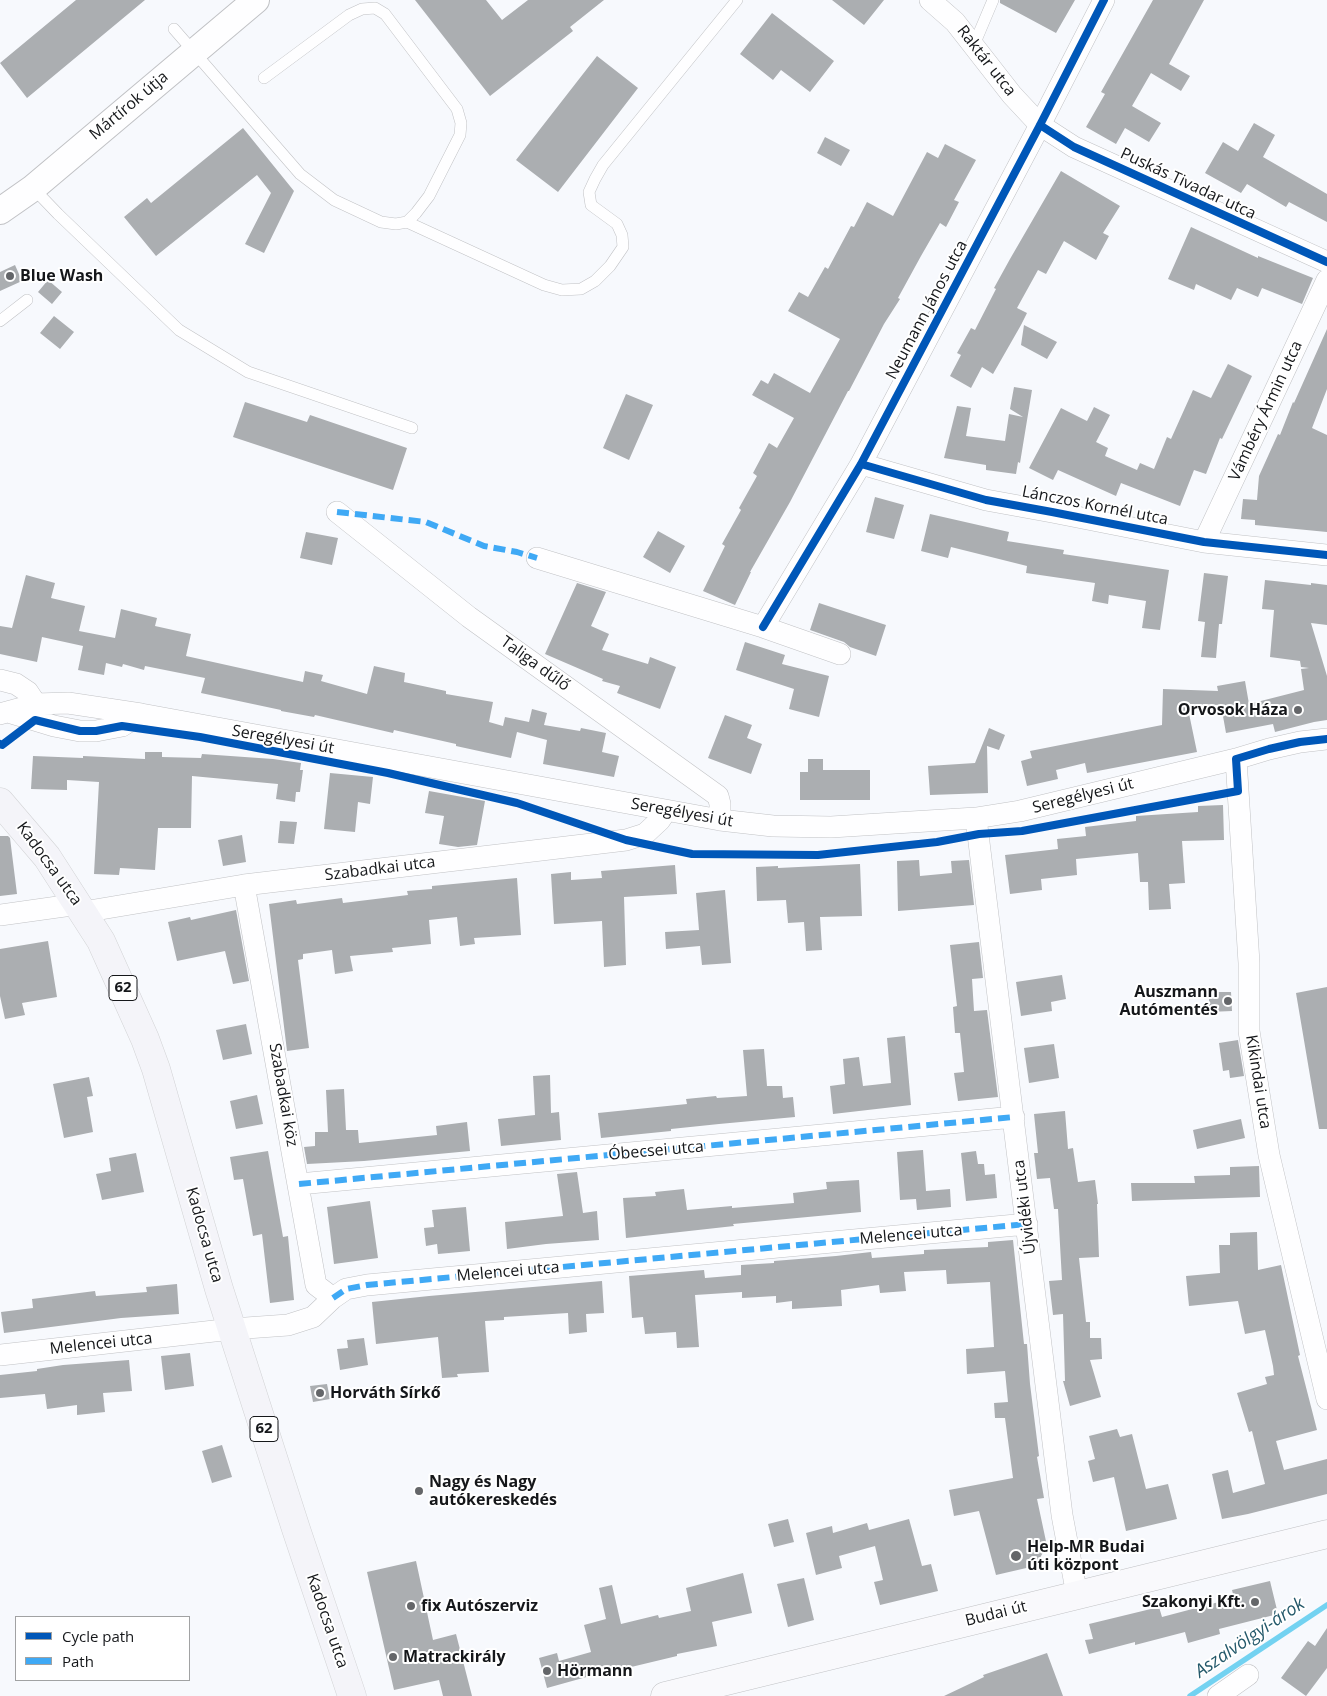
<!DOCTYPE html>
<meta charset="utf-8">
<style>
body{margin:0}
#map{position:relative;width:1327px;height:1696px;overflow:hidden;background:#f7f9fd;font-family:"Open Sans",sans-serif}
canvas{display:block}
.legend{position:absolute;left:15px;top:1616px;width:175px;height:65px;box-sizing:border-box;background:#fff;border:1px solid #a1a2a3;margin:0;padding:6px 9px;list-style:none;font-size:15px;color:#15171a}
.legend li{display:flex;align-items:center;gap:10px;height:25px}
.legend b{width:25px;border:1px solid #a1a2a3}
</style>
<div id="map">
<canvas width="1327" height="1696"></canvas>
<ul class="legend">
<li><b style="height:6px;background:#0057b8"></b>Cycle path</li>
<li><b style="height:6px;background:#3fa9f5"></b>Path</li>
</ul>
</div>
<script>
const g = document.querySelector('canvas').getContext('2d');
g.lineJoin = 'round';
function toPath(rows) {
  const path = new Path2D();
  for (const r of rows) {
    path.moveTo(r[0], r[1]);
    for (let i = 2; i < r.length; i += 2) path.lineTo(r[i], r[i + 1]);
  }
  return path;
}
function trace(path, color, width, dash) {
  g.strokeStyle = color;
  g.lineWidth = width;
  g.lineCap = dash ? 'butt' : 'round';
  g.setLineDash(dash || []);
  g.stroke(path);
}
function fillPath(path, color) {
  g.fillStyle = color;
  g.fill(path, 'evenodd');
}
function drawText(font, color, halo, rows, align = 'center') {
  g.font = font + ' "Open Sans",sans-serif';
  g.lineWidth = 4;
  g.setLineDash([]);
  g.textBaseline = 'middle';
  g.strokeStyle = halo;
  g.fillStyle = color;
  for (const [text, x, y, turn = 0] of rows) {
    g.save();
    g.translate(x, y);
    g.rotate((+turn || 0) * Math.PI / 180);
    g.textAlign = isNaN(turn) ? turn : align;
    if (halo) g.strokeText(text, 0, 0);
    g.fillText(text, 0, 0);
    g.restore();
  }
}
const stream = toPath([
 [1190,1696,1327,1605]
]);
const building = toPath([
 [76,0,145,0,27,98,0,63],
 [415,0,486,0,502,20,528,0,604,0,570,27,573,31,490,96],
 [832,0,884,0,864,25],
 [1000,0,1075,0,1056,33,1000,3],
 [1153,0,1204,0,1169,64,1190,76,1181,91,1151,73,1132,106,1161,123,1149,142,1125,128,1116,144,1086,127,1105,94,1101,92],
 [772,13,834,61,810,92,781,70,773,80,740,54],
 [597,56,638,88,558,192,516,160],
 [1254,123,1275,135,1263,157,1327,194,1327,222,1289,202,1286,207,1247,184,1241,193,1205,173,1223,142,1238,151],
 [243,128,294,191,264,253,245,244,271,193,257,175,156,256,124,217,147,198,151,203],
 [825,137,850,150,841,166,817,153],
 [945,144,976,160,954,200,959,202,946,227,940,223,921,256,898,298,900,299,884,324,849,391,848,391,790,502,750,572,751,572,735,605,703,591,725,546,722,544,741,510,739,508,757,476,753,473,769,443,777,448,794,418,752,395,761,380,768,384,774,373,810,393,840,339,788,311,799,292,808,297,825,267,828,269,851,226,854,227,867,202,893,216,927,152,938,158],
 [1061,171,1120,206,1103,233,1109,236,1096,260,1064,241,1046,274,1038,270,1017,308,1027,313,1021,325,993,374,982,367,971,388,950,376,961,355,957,353,971,328,975,330,996,289,994,288,1010,259],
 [1191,227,1258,258,1258,256,1313,278,1302,304,1262,288,1258,297,1237,288,1231,300,1196,284,1194,290,1168,279],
 [15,265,22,281,0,291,0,272],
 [48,280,62,292,52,304,38,292],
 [54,316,74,332,60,349,40,333],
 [1024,325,1057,342,1047,359,1021,345],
 [1327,329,1327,389,1312,428,1327,435,1327,532,1255,525,1255,520,1241,519,1243,499,1257,500,1259,476,1278,434,1280,435,1293,402,1294,403],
 [1228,364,1252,376,1222,439,1220,438,1206,474,1194,470,1180,506,1121,483,1116,496,1058,470,1053,480,1029,468,1061,408,1087,421,1094,407,1110,415,1096,442,1108,448,1105,456,1137,470,1140,463,1154,469,1167,437,1171,439,1193,390,1211,398],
 [1014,387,1032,390,1020,463,1018,462,1016,474,986,470,986,465,944,458,957,406,971,408,966,436,1005,441,1009,414,1023,417,1010,409],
 [626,394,653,405,629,460,603,448],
 [245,402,307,422,310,415,407,448,393,490,233,437],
 [875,497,904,505,894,539,866,532],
 [930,514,1009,532,1007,541,1064,550,1063,554,1169,570,1160,630,1142,628,1146,601,1109,595,1108,604,1092,601,1095,583,1026,573,1027,566,951,547,948,558,921,551],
 [658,531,685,546,670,573,643,557],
 [306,532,338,538,332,565,300,558],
 [1204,573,1228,576,1222,624,1219,624,1216,658,1201,657,1205,622,1198,621],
 [26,575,55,583,51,598,85,606,79,631,115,638,121,609,157,618,155,626,191,634,186,656,303,682,305,671,323,675,321,681,367,694,374,666,405,673,404,682,446,691,446,694,493,702,489,722,503,726,505,717,529,722,532,709,547,713,544,725,580,731,581,728,606,733,602,752,619,756,614,777,543,764,547,740,517,732,511,758,456,746,456,744,394,730,393,733,315,715,314,717,281,711,281,710,201,693,205,678,145,666,144,670,123,664,122,667,106,663,104,675,78,670,83,646,42,637,37,662,0,654,0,626,12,628],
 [1265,580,1311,585,1311,583,1327,585,1327,625,1311,623,1327,676,1327,720,1314,722,1275,732,1273,724,1226,733,1221,705,1187,704,1197,752,1087,773,1085,763,1056,770,1058,779,1027,786,1021,761,1032,758,1030,751,1162,725,1163,689,1218,691,1217,686,1245,681,1249,704,1304,690,1301,669,1309,668,1301,667,1300,661,1270,657,1274,610,1262,609],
 [577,583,606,592,591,626,609,634,602,650,648,664,650,657,676,667,660,709,617,693,620,686,602,681,603,679,545,654],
 [819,603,886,625,876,656,850,647,844,642,810,630],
 [745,642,785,655,782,664,829,676,819,717,789,709,794,689,736,670],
 [725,715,752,725,747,738,762,744,751,774,708,758],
 [989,728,1005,735,999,750,987,746,988,793,930,795,928,766,975,763],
 [145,752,162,752,162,757,201,758,202,754,273,759,301,763,300,770,303,770,300,792,296,792,295,802,276,799,278,784,192,776,191,828,158,828,155,870,120,868,119,875,94,874,99,782,67,780,67,790,31,789,33,756,83,758,83,756,145,759],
 [808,759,823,759,823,770,870,770,870,800,800,800,800,772,808,772],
 [330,773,373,777,370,804,358,802,355,832,324,829],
 [429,791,485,801,477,845,458,847,439,844,444,816,425,813],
 [1223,805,1224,840,1182,841,1185,883,1169,884,1171,909,1149,910,1148,882,1140,882,1138,853,1076,859,1077,875,1041,879,1042,890,1010,894,1005,855,1058,849,1057,839,1086,836,1085,827,1136,821,1136,816,1198,812,1198,806],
 [280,821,297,822,294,844,278,843],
 [242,835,246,862,223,866,218,840],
 [0,836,8,836,10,838,17,894,0,896],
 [919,860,920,876,952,873,951,861,969,860,974,905,898,911,897,861],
 [860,864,862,916,820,917,822,950,806,951,804,922,788,923,786,900,757,901,756,867,778,866,778,868],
 [675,865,677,894,624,897,626,965,604,967,602,921,554,924,551,874,571,872,571,880,602,878,601,871],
 [517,878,521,935,474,938,475,944,460,946,457,917,429,920,431,944,392,948,393,952,350,956,353,971,335,974,332,950,303,954,303,959,298,960,309,1048,287,1051,269,904,296,900,297,904,342,898,343,903,408,895,407,891,432,889,432,886],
 [725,890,731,963,702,965,700,946,666,949,665,932,699,930,696,893],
 [236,910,249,981,233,984,225,951,177,961,168,922,190,917,191,920],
 [48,941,57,997,22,1003,25,1015,5,1019,0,996,0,949],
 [979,942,983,978,972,979,974,1011,987,1010,998,1097,958,1101,954,1073,964,1072,960,1033,955,1033,953,1007,957,1006,950,945],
 [1062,975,1066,999,1051,1002,1052,1011,1021,1016,1016,982],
 [1327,987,1327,1129,1319,1129,1296,993],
 [1209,992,1231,992,1232,1011,1209,1012],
 [246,1024,252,1054,223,1060,216,1030],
 [905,1036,911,1105,833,1114,830,1086,845,1084,843,1059,859,1057,863,1086,891,1083,887,1038],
 [1238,1040,1244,1076,1230,1078,1229,1070,1223,1071,1219,1043],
 [1054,1044,1059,1078,1029,1083,1024,1048],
 [764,1049,767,1086,782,1086,783,1098,793,1097,795,1117,719,1124,671,1129,671,1131,601,1138,598,1113,687,1104,686,1099,716,1096,717,1098,747,1096,743,1050],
 [550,1075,551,1113,559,1112,561,1140,501,1146,498,1119,535,1115,533,1076],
 [89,1077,93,1096,87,1097,93,1132,64,1138,53,1084],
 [344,1089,346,1130,358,1130,359,1143,437,1135,436,1126,467,1122,470,1151,364,1161,307,1164,304,1147,315,1146,315,1132,328,1132,326,1090],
 [257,1095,263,1124,236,1129,230,1101],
 [1065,1111,1068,1149,1073,1148,1078,1182,1095,1180,1098,1204,1097,1204,1099,1257,1079,1258,1086,1322,1090,1322,1090,1338,1101,1338,1102,1359,1090,1360,1101,1397,1070,1406,1063,1381,1065,1381,1063,1314,1053,1315,1049,1281,1062,1280,1058,1209,1054,1209,1050,1178,1037,1179,1034,1153,1038,1153,1034,1114],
 [1241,1119,1245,1138,1197,1149,1193,1130],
 [923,1150,926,1191,950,1189,951,1207,917,1210,916,1199,900,1200,897,1152],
 [268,1151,283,1237,288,1236,294,1300,270,1303,262,1234,253,1236,243,1179,234,1180,230,1157],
 [976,1151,978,1164,984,1164,985,1175,995,1174,997,1198,966,1201,961,1153],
 [136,1153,144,1192,102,1200,96,1174,111,1171,109,1158],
 [1259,1166,1260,1197,1132,1201,1131,1183,1195,1183,1194,1176,1230,1175,1230,1167],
 [577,1172,583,1213,597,1211,599,1240,546,1244,507,1249,505,1222,563,1216,557,1174],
 [859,1180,861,1212,733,1224,734,1226,626,1238,623,1198,656,1196,655,1192,684,1189,687,1210,732,1206,732,1208,794,1203,793,1193,827,1189,826,1182],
 [370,1201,378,1258,334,1264,327,1207],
 [466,1207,470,1251,438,1254,437,1244,426,1246,424,1228,434,1227,432,1210],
 [1257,1232,1258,1270,1281,1265,1300,1355,1298,1356,1317,1430,1276,1441,1284,1470,1327,1459,1327,1494,1248,1514,1222,1519,1212,1474,1228,1470,1233,1493,1265,1484,1252,1431,1249,1432,1237,1393,1267,1384,1265,1377,1274,1375,1273,1366,1265,1330,1245,1334,1238,1301,1189,1306,1186,1276,1220,1273,1219,1245,1230,1245,1230,1233],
 [1013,1240,1024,1344,1027,1344,1030,1384,1039,1456,1037,1457,1044,1498,1037,1499,1047,1546,1035,1566,996,1575,979,1511,954,1516,949,1490,1013,1478,1005,1418,995,1418,994,1403,1008,1402,1005,1371,967,1374,966,1349,994,1347,990,1282,947,1284,946,1270,904,1272,906,1291,880,1293,879,1285,841,1290,842,1306,792,1309,792,1301,776,1303,776,1296,742,1298,742,1292,695,1295,699,1347,677,1348,676,1332,645,1334,643,1317,632,1318,629,1276,704,1270,705,1278,741,1275,741,1265,774,1263,774,1261,836,1256,871,1252,872,1258,924,1254,924,1250,988,1247,988,1242],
 [602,1281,604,1313,586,1314,587,1332,569,1334,568,1313,504,1317,504,1320,485,1321,489,1372,457,1374,458,1377,442,1378,438,1337,376,1344,372,1302,429,1296],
 [177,1284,179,1314,121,1318,4,1333,1,1312,33,1308,32,1299,95,1291,96,1296,147,1292,146,1287],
 [364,1338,368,1365,340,1370,337,1349,348,1348,347,1340],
 [190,1353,194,1386,165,1390,161,1356],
 [129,1360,132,1391,103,1393,105,1412,77,1415,77,1405,47,1409,45,1394,0,1398,0,1375,37,1371,37,1369,63,1365],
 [327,1384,330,1399,313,1402,310,1386],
 [1117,1429,1120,1437,1132,1434,1146,1489,1168,1484,1177,1519,1126,1531,1114,1477,1093,1482,1088,1461,1095,1459,1089,1436],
 [222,1445,232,1477,212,1483,202,1451],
 [788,1519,794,1542,774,1547,768,1524],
 [909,1519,922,1566,931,1564,938,1591,880,1605,874,1582,883,1580,875,1546,839,1556,842,1568,816,1575,806,1533,832,1526,833,1533,867,1523,869,1530],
 [416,1561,433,1640,456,1634,472,1696,443,1696,439,1680,394,1690,367,1572],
 [743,1573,752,1613,712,1622,717,1646,677,1654,677,1656,627,1668,626,1666,547,1688,539,1658,557,1653,559,1661,591,1652,584,1625,606,1619,599,1588,612,1585,621,1624,658,1615,659,1618,691,1611,686,1588],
 [804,1578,814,1620,788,1627,777,1584],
 [1270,1581,1278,1614,1219,1629,1220,1634,1188,1643,1185,1632,1135,1645,1135,1642,1089,1654,1085,1640,1093,1639,1089,1624,1159,1607,1162,1617,1234,1598,1232,1590],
 [1327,1628,1327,1668,1306,1696,1281,1678,1308,1641,1315,1646],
 [1047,1653,1063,1696,944,1696,984,1677,983,1675]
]);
const service = toPath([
 [174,29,300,174,334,200,381,222,396,224,407,222,416,213,429,196,460,135,461,123,457,109,385,14,375,8,362,9,349,15,264,78],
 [974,45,993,0],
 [33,188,58,214,179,330,248,372,412,428],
 [407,222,544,285,562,290,581,289,595,281,610,266,623,247,622,235,617,224,591,205,589,192,595,179,603,165,737,0],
 [0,321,27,300]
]);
const minor = toPath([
 [930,0,955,22,1012,95,1040,125,1074,147,1327,262],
 [861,464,986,500,1052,512,1204,542,1327,555],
 [337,512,469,617,718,796,720,804,720,820],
 [1204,542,1327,280],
 [537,558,763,627,840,654],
 [763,627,861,464,1040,125,1104,0],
 [0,680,16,684,28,692,36,704],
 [8,712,54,726,80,731,96,731,122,726,141,714],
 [0,714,36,704,68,703,141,714,720,820,773,826,831,827,895,823,976,818,1020,811,1236,759,1269,749,1300,742,1327,739],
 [1236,759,1249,963,1249,1031,1269,1155,1327,1399],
 [976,818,1062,1515,1077,1595],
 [244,885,316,1285,333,1298],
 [83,912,244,885,626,840,645,834,660,820,666,811],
 [0,915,79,904],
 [299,1184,1014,1117],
 [0,1355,232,1329,288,1325,313,1317,333,1298,346,1289,367,1285,1027,1224],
 [1218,1696,1248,1675]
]);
const tertiary = toPath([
 [0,211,33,188,256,0]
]);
const secondary = toPath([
 [665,1696,1327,1534]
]);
const primary = toPath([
 [0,802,47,857,101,941,145,1039,156,1069,219,1289,296,1529,352,1696]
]);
const quiet = toPath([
 [337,512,426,522,484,546,517,552,537,558],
 [299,1184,1014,1117],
 [333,1298,346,1289,367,1285,1027,1224]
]);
const cycleway = toPath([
 [1040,125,1074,147,1327,262],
 [861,464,986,500,1052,512,1204,542,1327,555],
 [763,627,861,464,1040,125,1104,0],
 [0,744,2,745,35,720,80,731,96,731,122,726,200,737,388,773,517,803,626,840,692,854,818,855,937,842,979,834,1022,831,1238,791,1236,759,1269,749,1300,742,1327,739]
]);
const markers = [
 [10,276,5,"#646669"],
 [1298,710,5,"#646669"],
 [1228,1001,5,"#646669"],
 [320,1393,5,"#646669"],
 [419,1491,5,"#646669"],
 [1016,1556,6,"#646669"],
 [1255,1602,5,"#646669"],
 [411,1606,5,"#646669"],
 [393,1657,5,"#646669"],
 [547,1671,5,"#646669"]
];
const shields = [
 [123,988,28],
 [264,1429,28]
];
const shieldNames = [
 ["62",123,988],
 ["62",264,1429]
];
const streetNames = [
 ["Raktár utca",986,61,52],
 ["Mártírok útja",129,106,-40],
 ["Puskás Tivadar utca",1188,184,25],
 ["Neumann János utca",927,310,-62],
 ["Vámbéry Ármin utca",1266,411,-65],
 ["Lánczos Kornél utca",1095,506,11],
 ["Taliga dűlő",535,664,36],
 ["Seregélyesi út",283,740,10],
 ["Seregélyesi út",1083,796,-14],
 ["Seregélyesi út",682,813,10],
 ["Kadocsa utca",49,864,54],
 ["Szabadkai utca",380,869,-7],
 ["Kikindai utca",1258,1082,81],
 ["Szabadkai köz",283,1095,80],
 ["Óbecsei utca",656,1151,-5],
 ["Újvidéki utca",1025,1207,-97],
 ["Kadocsa utca",204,1235,74],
 ["Melencei utca",911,1235,-5],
 ["Melencei utca",508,1272,-5],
 ["Melencei utca",101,1344,-6],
 ["Budai út",996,1614,-14],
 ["Kadocsa utca",327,1621,71]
];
const poiNames = [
 ["Blue Wash",20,276],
 ["Orvosok Háza",1288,710,"right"],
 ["Auszmann",1218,992,"right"],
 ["Autómentés",1218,1010,"right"],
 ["Horváth Sírkő",330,1393],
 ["Nagy és Nagy",429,1482],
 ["autókereskedés",429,1500],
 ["Help-MR Budai",1027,1547],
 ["úti központ",1027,1565],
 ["Szakonyi Kft.",1245,1602,"right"],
 ["fix Autószerviz",421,1606],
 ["Matrackirály",403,1657],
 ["Hörmann",557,1671]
];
const waterNames = [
 ["Aszalvölgyi-árok",1250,1638,-34]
];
trace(stream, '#73d2f1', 5.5);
fillPath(building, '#abaeb1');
trace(service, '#c1c2c5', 12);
trace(minor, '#c1c2c5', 22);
trace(tertiary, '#c1c2c5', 28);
trace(secondary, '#c1c2c5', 29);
trace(primary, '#d2d3d5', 29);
trace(service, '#fefeff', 11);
trace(minor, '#fefeff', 21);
trace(tertiary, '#fefeff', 26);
trace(secondary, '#f9f9fc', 28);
trace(primary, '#f4f4f9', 28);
trace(quiet, '#3fa9f5', 6, [12, 6]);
trace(cycleway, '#0057b8', 8);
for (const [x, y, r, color] of markers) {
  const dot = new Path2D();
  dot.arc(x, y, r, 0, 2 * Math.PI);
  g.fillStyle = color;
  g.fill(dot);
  trace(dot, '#fff', 2);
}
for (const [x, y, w] of shields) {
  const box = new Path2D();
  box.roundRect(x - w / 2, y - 12.5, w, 25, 4);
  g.fillStyle = '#fff';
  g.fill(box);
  trace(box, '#15171a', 1);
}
drawText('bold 15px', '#15171a', null, shieldNames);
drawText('16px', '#15171a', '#fff', streetNames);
drawText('bold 16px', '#15171a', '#fff', poiNames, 'left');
drawText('italic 18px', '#23586a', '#fff', waterNames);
</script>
